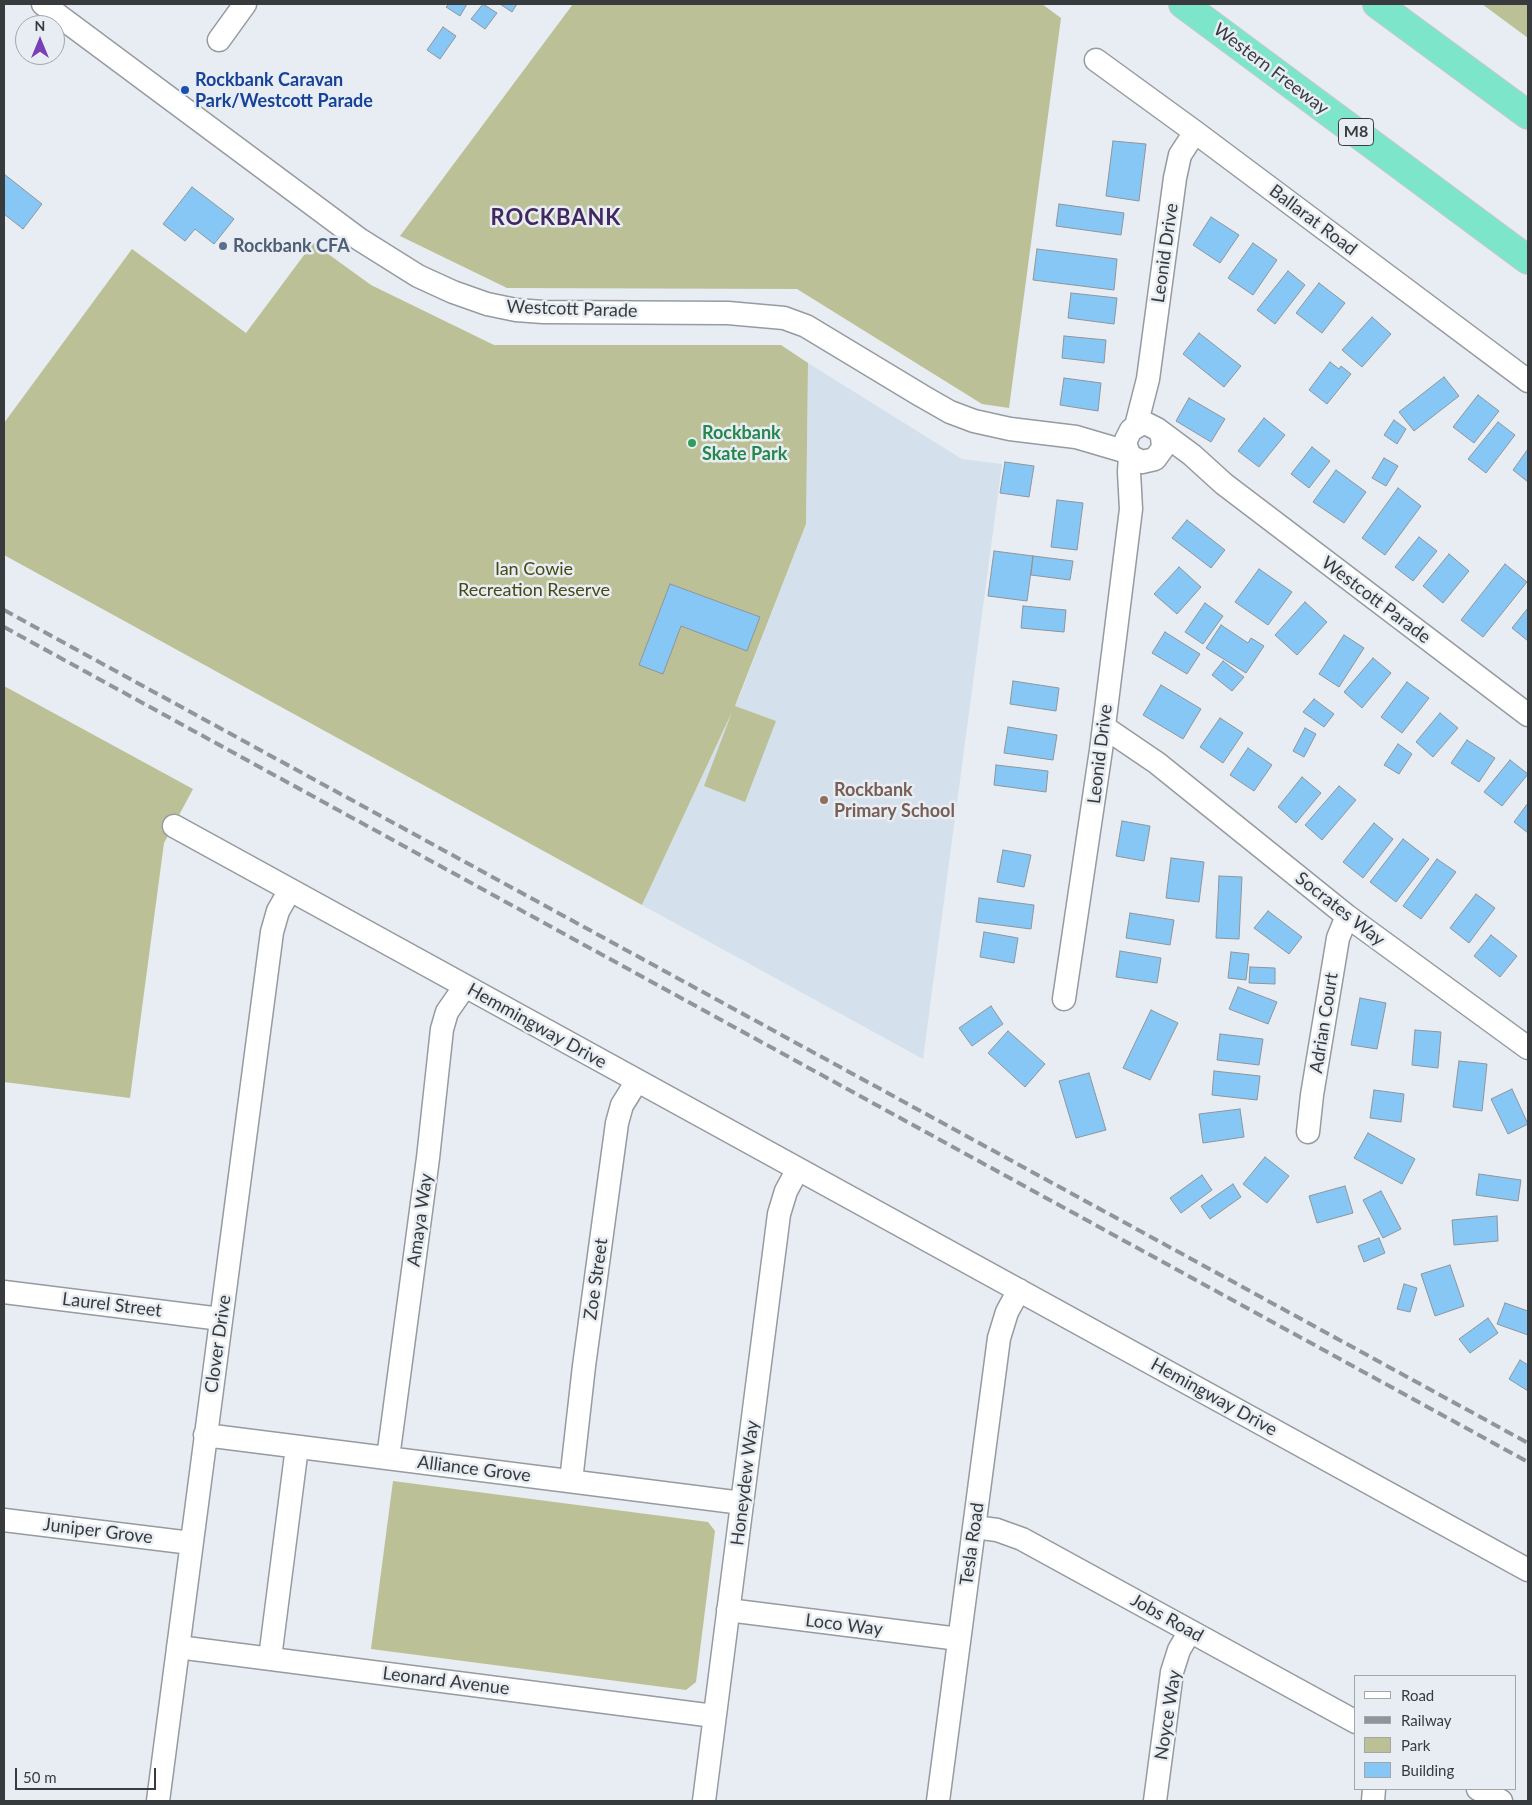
<!DOCTYPE html>
<style>
body{margin:0}
#map{position:relative;width:1532px;height:1805px;overflow:hidden;background:#e7edf2;font-family:Lato,sans-serif}
canvas{display:block}
.frame{position:absolute;inset:0;border:5px solid #383b3d;pointer-events:none}
.legend{position:absolute;left:1354px;top:1675px;width:162px;height:115px;box-sizing:border-box;background:#e7edf2;border:1px solid #a1a6aa;margin:0;padding:6px 9px;list-style:none;font-size:15px;color:#383b3d}
.legend li{display:flex;align-items:center;gap:10px;height:25px}
.legend b{width:25px;border:1px solid #a1a6aa}
.north{position:absolute;left:15px;top:15px;width:50px;height:50px;box-sizing:border-box;background:#e7edf2;border:1px solid #a1a6aa;border-radius:50%;rotate:0deg;font-size:14px;font-weight:700;line-height:20px;text-align:center;color:#383b3d}
.north::after{content:'';display:block;margin:auto;width:18px;height:22px;background:#793fb5;clip-path:polygon(50% 0,100% 100%,50% 72%,0 100%)}
.scale{position:absolute;left:15px;top:1768px;width:141px;height:22px;box-sizing:border-box;border:2px solid #383b3d;border-top:0;padding-left:6px;font-size:15px;line-height:18px;white-space:nowrap;color:#383b3d;-webkit-text-stroke:4px #e7edf2;paint-order:stroke}
</style>
<div id="map">
<canvas width="1532" height="1805"></canvas>
<div class="frame"></div>
<ul class="legend">
<li><b style="height:6px;background:#fff"></b>Road</li>
<li><b style="height:6px;background:#919599"></b>Railway</li>
<li><b style="height:14px;background:#bcc096"></b>Park</li>
<li><b style="height:14px;background:#86c7f5"></b>Building</li>
</ul>
<div class="north">N</div>
<div class="scale">50 m</div>
</div>
<script>
const g = document.querySelector('canvas').getContext('2d');
g.lineJoin = 'round';
function fillPath(path, color) {
  g.fillStyle = color;
  g.fill(path, 'evenodd');
}
function toPath(rows) {
  const path = new Path2D();
  for (const r of rows) {
    path.moveTo(r[0], r[1]);
    for (let i = 2; i < r.length; i += 2) path.lineTo(r[i], r[i + 1]);
  }
  return path;
}
function trace(path, color, width, dash) {
  g.strokeStyle = color;
  g.lineWidth = width;
  g.lineCap = dash ? 'butt' : 'round';
  g.setLineDash(dash || []);
  g.stroke(path);
}
function drawText(font, color, halo, rows, align = 'center') {
  g.font = font + ' Lato,sans-serif';
  g.lineWidth = 5;
  g.setLineDash([]);
  g.textBaseline = 'middle';
  g.strokeStyle = halo;
  g.fillStyle = color;
  for (const [text, x, y, turn = 0] of rows) {
    g.save();
    g.translate(x, y);
    g.rotate((+turn || 0) * Math.PI / 180);
    g.textAlign = isNaN(turn) ? turn : align;
    if (halo) g.strokeText(text, 0, 0);
    g.fillText(text, 0, 0);
    g.restore();
  }
}
const built = toPath([
 [808,363,962,459,1002,464,923,1059,642,905,740,695,806,524]
]);
const green = toPath([
 [573,4,1042,4,1061,18,1009,408,982,404,797,289,507,288,400,236],
 [1482,4,1528,4,1528,38],
 [313,243,371,285,494,345,781,345,808,363,806,524,735,706,776,721,745,802,704,786,732,712,642,905,4,555,4,423,132,249,246,333],
 [4,686,193,789,164,843,130,1098,4,1082],
 [393,1481,708,1522,715,1531,696,1682,686,1690,371,1649]
]);
const building = toPath([
 [449,4,467,4,460,16,446,7,449,4],
 [483,4,497,13,485,29,471,19,483,4],
 [500,4,517,4,512,12,500,4],
 [443,27,456,36,440,59,427,50,443,27],
 [1113,141,1146,144,1139,201,1106,196,1113,141],
 [4,174,42,204,23,229,4,214,4,174],
 [192,187,234,219,214,244,195,229,185,241,163,224,192,187],
 [1059,204,1124,213,1121,235,1056,226,1059,204],
 [1211,217,1239,235,1220,263,1193,245,1211,217],
 [1253,243,1277,260,1253,295,1228,278,1253,243],
 [1037,249,1117,259,1114,290,1033,280,1037,249],
 [1288,271,1305,285,1275,324,1257,310,1288,271],
 [1319,283,1345,303,1322,333,1296,313,1319,283],
 [1071,293,1117,298,1114,324,1068,318,1071,293],
 [1372,317,1391,334,1362,367,1342,350,1372,317],
 [1199,333,1241,366,1224,387,1183,354,1199,333],
 [1064,336,1106,340,1104,363,1062,358,1064,336],
 [1330,362,1339,369,1341,366,1351,374,1327,404,1309,390,1330,362],
 [1444,377,1459,396,1414,431,1399,412,1444,377],
 [1064,378,1101,383,1098,411,1060,405,1064,378],
 [1478,395,1499,411,1474,443,1453,427,1478,395],
 [1189,398,1225,419,1211,442,1176,421,1189,398],
 [1264,418,1285,435,1259,467,1238,451,1264,418],
 [1394,420,1406,429,1397,444,1384,435,1394,420],
 [1498,422,1515,435,1486,473,1468,459,1498,422],
 [1312,447,1330,461,1309,488,1291,474,1312,447],
 [1528,449,1528,482,1513,470,1528,449],
 [1384,458,1398,466,1386,486,1372,478,1384,458],
 [1005,462,1034,466,1029,497,1000,493,1005,462],
 [1336,470,1366,492,1344,523,1313,502,1336,470],
 [1398,488,1421,506,1385,555,1362,538,1398,488],
 [1057,500,1083,503,1077,550,1051,547,1057,500],
 [1187,520,1225,550,1211,568,1172,538,1187,520],
 [1419,537,1437,551,1413,581,1395,567,1419,537],
 [994,551,1033,556,1027,601,988,596,994,551],
 [1449,554,1469,571,1443,603,1423,586,1449,554],
 [1033,556,1073,561,1070,580,1031,575,1033,556],
 [1505,564,1527,582,1483,637,1461,620,1505,564],
 [1179,567,1201,587,1177,614,1154,594,1179,567],
 [1259,569,1292,592,1268,625,1235,602,1259,569],
 [670,584,760,617,747,651,681,626,663,674,639,665,670,584],
 [1305,602,1327,622,1297,655,1275,635,1305,602],
 [1205,603,1223,616,1203,644,1185,632,1205,603],
 [1023,606,1066,610,1064,632,1021,628,1023,606],
 [1528,608,1528,641,1512,628,1528,608],
 [1221,625,1248,643,1251,638,1264,646,1246,673,1206,648,1221,625],
 [1165,632,1200,654,1187,674,1152,653,1165,632],
 [1344,635,1364,648,1339,687,1319,674,1344,635],
 [1373,658,1391,673,1362,708,1344,692,1373,658],
 [1223,661,1244,677,1232,691,1212,675,1223,661],
 [1013,681,1059,688,1056,711,1010,704,1013,681],
 [1407,682,1429,698,1402,733,1381,717,1407,682],
 [1161,685,1201,709,1183,739,1143,715,1161,685],
 [1314,699,1334,714,1324,727,1303,712,1314,699],
 [1440,713,1458,728,1433,757,1416,742,1440,713],
 [1220,718,1243,733,1223,763,1200,747,1220,718],
 [1008,727,1057,735,1053,760,1004,753,1008,727],
 [1305,728,1316,734,1304,757,1293,751,1305,728],
 [1467,740,1495,758,1479,782,1451,763,1467,740],
 [1398,744,1412,754,1399,774,1384,765,1398,744],
 [1248,748,1272,765,1254,791,1230,775,1248,748],
 [1510,760,1528,774,1502,806,1484,792,1510,760],
 [996,765,1048,771,1046,792,994,785,996,765],
 [1302,777,1321,793,1296,823,1278,807,1302,777],
 [1339,786,1356,800,1322,840,1305,825,1339,786],
 [1528,803,1528,833,1514,822,1528,803],
 [1122,821,1150,826,1144,861,1116,856,1122,821],
 [1374,823,1393,839,1363,878,1343,862,1374,823],
 [1403,839,1429,859,1396,902,1370,882,1403,839],
 [1003,850,1031,855,1024,887,997,882,1003,850],
 [1171,858,1204,862,1199,902,1166,898,1171,858],
 [1437,859,1456,872,1421,919,1403,906,1437,859],
 [1219,876,1242,877,1239,939,1216,938,1219,876],
 [1476,894,1495,908,1469,943,1450,928,1476,894],
 [979,898,1034,905,1031,929,976,922,979,898],
 [1268,911,1302,937,1289,954,1254,928,1268,911],
 [1130,913,1174,920,1170,945,1126,938,1130,913],
 [984,932,1018,938,1014,963,980,957,984,932],
 [1491,935,1517,956,1500,977,1474,956,1491,935],
 [1120,951,1161,958,1157,983,1116,977,1120,951],
 [1231,952,1249,954,1246,980,1228,978,1231,952],
 [1250,967,1275,968,1275,984,1249,983,1250,967],
 [1238,987,1277,1002,1268,1024,1229,1009,1238,987],
 [1360,998,1386,1003,1377,1049,1351,1045,1360,998],
 [991,1006,1003,1024,972,1046,959,1028,991,1006],
 [1151,1010,1178,1023,1150,1080,1123,1068,1151,1010],
 [1415,1030,1441,1032,1438,1068,1412,1065,1415,1030],
 [1008,1031,1045,1064,1025,1087,988,1053,1008,1031],
 [1220,1034,1263,1039,1259,1065,1217,1060,1220,1034],
 [1459,1061,1487,1064,1482,1111,1453,1107,1459,1061],
 [1214,1071,1260,1076,1257,1100,1212,1095,1214,1071],
 [1089,1073,1106,1130,1076,1138,1059,1081,1089,1073],
 [1512,1089,1528,1124,1508,1134,1491,1099,1512,1089],
 [1374,1090,1404,1094,1401,1122,1370,1118,1374,1090],
 [1240,1109,1244,1137,1203,1143,1199,1114,1240,1109],
 [1368,1133,1415,1159,1402,1184,1354,1158,1368,1133],
 [1265,1157,1289,1176,1267,1203,1243,1184,1265,1157],
 [1479,1174,1521,1180,1518,1201,1476,1195,1479,1174],
 [1202,1175,1212,1190,1181,1213,1170,1198,1202,1175],
 [1233,1184,1241,1197,1210,1219,1201,1206,1233,1184],
 [1345,1186,1353,1213,1317,1223,1309,1196,1345,1186],
 [1381,1191,1401,1229,1383,1238,1363,1200,1381,1191],
 [1497,1216,1498,1241,1454,1245,1452,1220,1497,1216],
 [1379,1238,1385,1253,1364,1262,1358,1246,1379,1238],
 [1450,1265,1464,1306,1435,1316,1421,1274,1450,1265],
 [1404,1284,1417,1288,1410,1312,1397,1309,1404,1284],
 [1505,1303,1528,1311,1528,1335,1497,1324,1505,1303],
 [1488,1318,1498,1333,1470,1353,1459,1339,1488,1318],
 [1520,1360,1528,1365,1528,1391,1509,1379,1520,1360]
]);
const minor = toPath([
 [43,4,359,239,418,276,453,292,487,304,516,310,543,312,728,313,784,318,806,326,922,396,950,412,974,421,1010,429,1076,437,1127,452],
 [219,40,245,4],
 [1096,60,1195,132,1528,381],
 [1136,426,1148,379,1175,178,1180,155,1195,132],
 [1159,431,1162,436,1163,448,1155,459,1142,462,1130,456,1126,446,1126,440,1131,430,1141,424,1147,424,1157,429,1192,455,1224,484,1528,715],
 [1104,727,1157,763,1347,916,1528,1048],
 [174,826,1528,1570],
 [1064,999,1101,750,1131,509,1129,472,1130,456],
 [1308,1132,1312,1095,1338,938,1347,916],
 [4,1292,221,1319],
 [205,1435,742,1503],
 [388,1458,428,1158,442,1029,447,1012,465,986],
 [571,1481,584,1366,617,1123,622,1105,637,1081],
 [4,1520,191,1543],
 [975,1527,997,1530,1022,1539,1356,1722],
 [728,1610,959,1639],
 [178,1647,714,1716],
 [270,1658,297,1447],
 [1478,1789,1501,1801],
 [158,1801,272,932,278,911,290,890],
 [704,1801,779,1214,786,1191,798,1169],
 [938,1801,999,1338,1007,1312,1019,1290],
 [1155,1801,1172,1672,1179,1650,1190,1631],
 [1373,1801,1374,1789]
]);
const highway = toPath([
 [1183,4,1528,260],
 [1377,4,1528,115]
]);
const rail = toPath([
 [4,610,1528,1443],
 [4,627,1528,1462]
]);
const markers = [
 [185,90,5,"#1a4fb4"],
 [223,246,5,"#5c6f8a"],
 [692,443,5,"#2e9e5b"],
 [824,800,5,"#8d6e63"]
];
const shields = [
 [1356,132,35]
];
const shieldNames = [
 ["M8",1356,132]
];
const streetNames = [
 ["Western Freeway",1271,69,37],
 ["Ballarat Road",1313,220,37],
 ["Leonid Drive",1165,253,-82],
 ["Westcott Parade",572,309,2],
 ["Westcott Parade",1376,600,37],
 ["Leonid Drive",1100,754,-83],
 ["Socrates Way",1340,909,38],
 ["Adrian Court",1324,1023,-81],
 ["Hemmingway Drive",537,1026,29],
 ["Amaya Way",420,1220,-82],
 ["Zoe Street",596,1279,-82],
 ["Laurel Street",112,1305,7],
 ["Clover Drive",218,1344,-82],
 ["Hemingway Drive",1214,1397,29],
 ["Alliance Grove",474,1469,7],
 ["Honeydew Way",745,1483,-83],
 ["Juniper Grove",98,1531,7],
 ["Tesla Road",972,1544,-82],
 ["Jobs Road",1167,1618,29],
 ["Loco Way",844,1625,7],
 ["Leonard Avenue",446,1681,7],
 ["Noyce Way",1168,1715,-81]
];
const transitNames = [
 ["Rockbank Caravan",195,80],
 ["Park/Westcott Parade",195,101]
];
const serviceNames = [
 ["Rockbank CFA",233,246]
];
const leisureNames = [
 ["Rockbank",702,433],
 ["Skate Park",702,454]
];
const parkNames = [
 ["Ian Cowie",534,569],
 ["Recreation Reserve",534,590]
];
const educationNames = [
 ["Rockbank",834,790],
 ["Primary School",834,811]
];
const districtNames = [
 ["ROCKBANK",556,218]
];
fillPath(built, '#d4e0eb');
fillPath(green, '#bcc096');
fillPath(building, '#86c7f5');
trace(building, '#8f959a', 1);
trace(minor, '#959ba0', 25);
trace(highway, '#c7c8c9', 30);
trace(minor, '#fff', 22);
trace(highway, '#7de5ca', 28);
trace(rail, '#919599', 4, [10, 5]);
for (const [x, y, r, color] of markers) {
  const dot = new Path2D();
  dot.arc(x, y, r, 0, 2 * Math.PI);
  g.fillStyle = color;
  g.fill(dot);
  trace(dot, '#e7edf2', 2);
}
for (const [x, y, w] of shields) {
  const box = new Path2D();
  box.roundRect(x - w / 2, y - 13.5, w, 27, 4);
  g.fillStyle = '#e7edf2';
  g.fill(box);
  trace(box, '#383b3d', 1);
}
drawText('bold 16px', '#383b3d', null, shieldNames);
drawText('18px', '#383b3d', '#e7edf2', streetNames);
drawText('bold 18px', '#164399', '#e7edf2', transitNames, 'left');
drawText('bold 18px', '#4e5e75', '#e7edf2', serviceNames, 'left');
drawText('bold 18px', '#27864d', '#e7edf2', leisureNames, 'left');
drawText('18px', '#464913', '#e7edf2', parkNames);
drawText('bold 18px', '#785e54', '#e7edf2', educationNames, 'left');
g.letterSpacing = '1px';
drawText('bold 22px', '#422761', '#e7edf2', districtNames);
g.letterSpacing = '0px';
</script>
